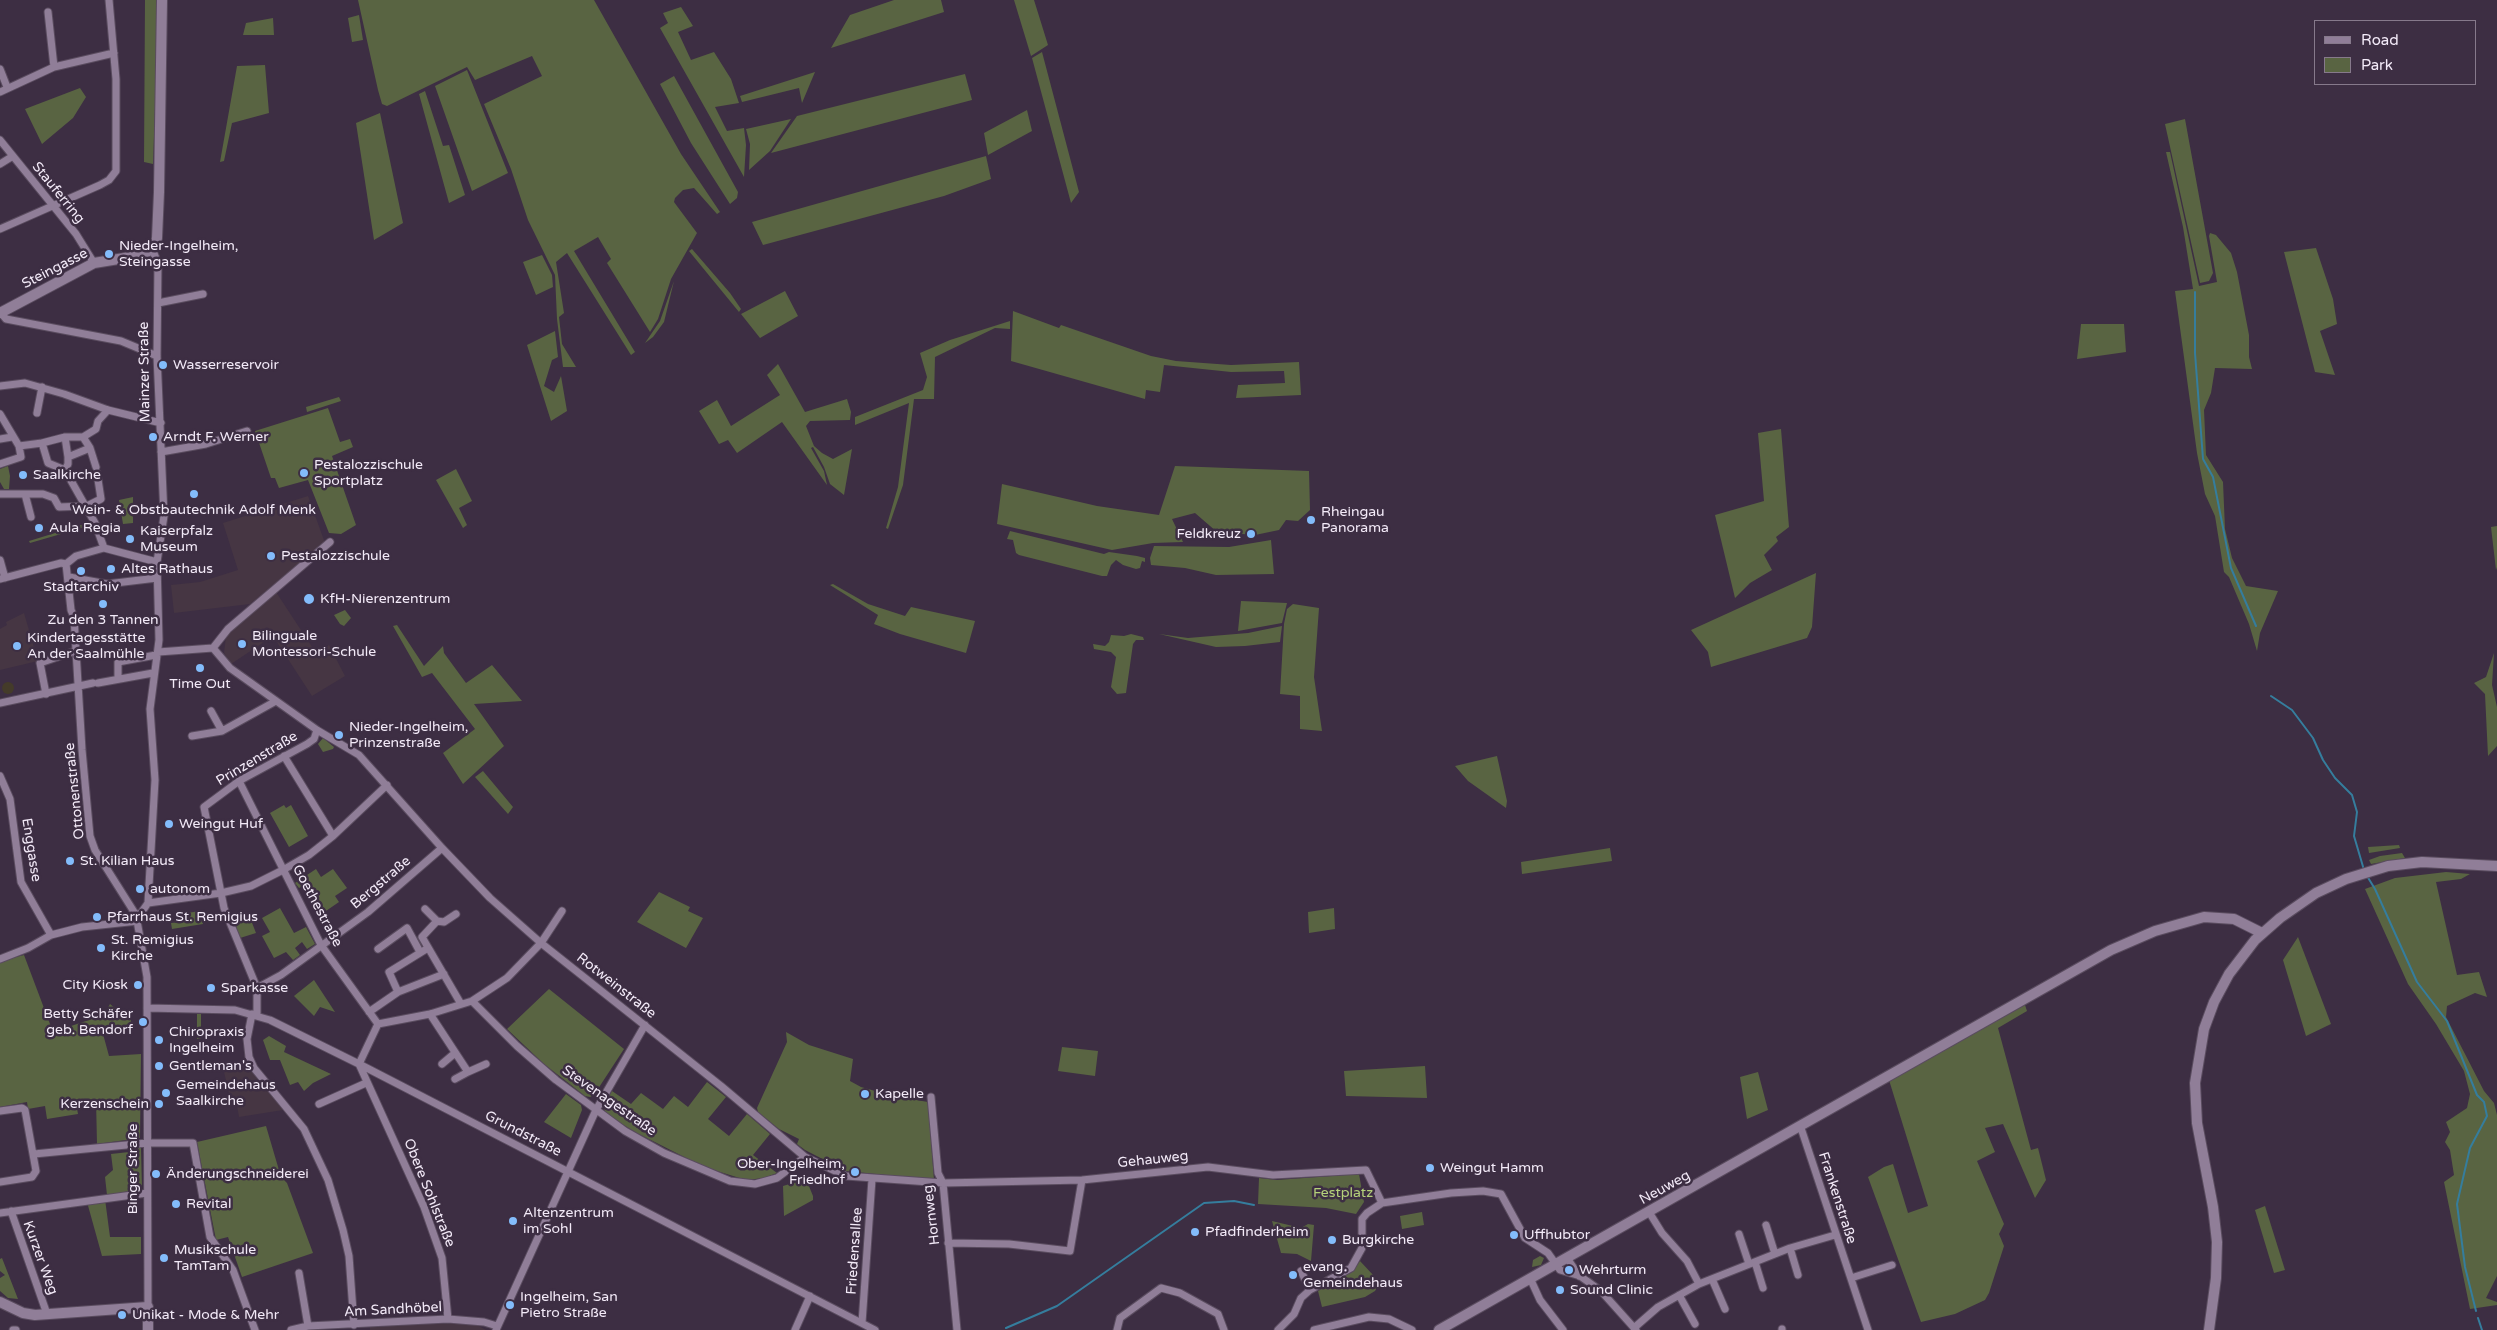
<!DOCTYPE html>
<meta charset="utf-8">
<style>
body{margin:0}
#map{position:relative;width:2497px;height:1330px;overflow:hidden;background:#3d2e43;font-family:"Varela Round",sans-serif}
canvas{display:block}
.legend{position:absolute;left:2314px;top:20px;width:162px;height:65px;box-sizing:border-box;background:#3d2e43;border:1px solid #86798b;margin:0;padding:6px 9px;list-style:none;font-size:15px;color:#f3eaf8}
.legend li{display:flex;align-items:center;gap:10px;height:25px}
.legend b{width:25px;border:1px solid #86798b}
</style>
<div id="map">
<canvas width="2497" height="1330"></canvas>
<ul class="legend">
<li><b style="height:6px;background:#907e98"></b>Road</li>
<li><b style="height:14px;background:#596442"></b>Park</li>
</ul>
</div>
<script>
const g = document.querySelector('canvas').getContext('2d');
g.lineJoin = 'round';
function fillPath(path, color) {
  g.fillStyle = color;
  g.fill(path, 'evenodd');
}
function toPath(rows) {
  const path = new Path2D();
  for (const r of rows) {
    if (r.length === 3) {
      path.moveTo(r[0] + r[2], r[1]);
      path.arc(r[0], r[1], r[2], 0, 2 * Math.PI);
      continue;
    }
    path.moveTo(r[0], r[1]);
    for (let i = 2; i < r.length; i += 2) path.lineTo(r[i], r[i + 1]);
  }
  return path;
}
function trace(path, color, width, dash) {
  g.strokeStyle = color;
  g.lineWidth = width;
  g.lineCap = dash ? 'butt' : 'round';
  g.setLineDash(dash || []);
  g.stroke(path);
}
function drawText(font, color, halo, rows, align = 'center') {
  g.font = font + ' "Varela Round",sans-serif';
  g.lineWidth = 5;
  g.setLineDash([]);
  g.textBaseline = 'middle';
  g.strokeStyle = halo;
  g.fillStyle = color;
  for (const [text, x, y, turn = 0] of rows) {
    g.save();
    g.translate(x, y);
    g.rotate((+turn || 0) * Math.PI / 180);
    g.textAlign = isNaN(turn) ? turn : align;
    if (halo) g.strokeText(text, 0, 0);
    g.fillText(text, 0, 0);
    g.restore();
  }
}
const industrial = toPath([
 [8,688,6]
]);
const education = toPath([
 [308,496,325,543,250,604,174,613,171,585,200,582,238,570,223,523],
 [276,592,316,653,329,645,345,676,312,696,273,636,231,664,224,653,226,636],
 [24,613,38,661,0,670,0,629,7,625,6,622],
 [246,1061,283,1110,239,1117,236,1100,231,1101,223,1068],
 [438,1323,475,1324,486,1330,370,1330,370,1327]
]);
const green = toPath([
 [145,0,159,0,153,164,144,162],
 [358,0,594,0,681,154,720,212,717,214,694,188,683,190,675,198,674,202,697,233,671,279,658,319,650,332,607,263,611,259,598,237,574,251,635,352,631,355,567,253,556,262,564,313,559,317,562,344,576,367,563,367,557,319,555,275,528,220,511,169,484,104,542,76,532,56,475,80,467,67,387,106,382,104,378,90],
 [894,0,941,0,944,12,831,48,850,15],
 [1014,0,1034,0,1048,45,1031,56],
 [681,7,693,26,678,32,691,60,714,52,731,79,739,103,715,107,727,131,744,128,746,145,744,177,660,28,668,23,663,13],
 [359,15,363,40,352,42,348,18],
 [273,18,274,35,243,35,246,23],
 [1042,52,1079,192,1071,203,1032,58],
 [265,65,269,113,232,123,224,161,220,162,237,66],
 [467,70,508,173,472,191,435,86],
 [815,72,802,103,799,88,742,102,740,96],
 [965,74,972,100,771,153,797,116],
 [674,76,738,192,737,198,730,204,691,143,660,84],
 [80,88,86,97,73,118,42,144,25,109],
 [425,91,443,146,449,145,465,195,449,203,419,94],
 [1027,110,1032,131,988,155,984,133],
 [380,113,403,223,374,240,356,123],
 [791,119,770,151,749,170,750,144,746,129],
 [2185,119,2213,273,2209,281,2200,283,2165,124],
 [2170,152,2199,286,2217,282,2209,236,2210,233,2216,235,2231,253,2237,272,2249,335,2249,357,2252,369,2215,368,2211,393,2204,410,2206,455,2223,482,2225,529,2232,558,2246,586,2278,591,2260,633,2257,651,2249,624,2229,577,2224,572,2215,516,2205,494,2197,453,2175,291,2193,289,2183,227,2166,152],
 [986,156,991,179,944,196,763,245,752,222],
 [2316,248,2333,299,2337,324,2320,331,2335,375,2315,372,2284,252],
 [692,249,730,293,741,309,739,312,689,251],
 [542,255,552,275,553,287,536,295,523,262],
 [674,281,664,322,653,337,645,343,660,321],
 [785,291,798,316,760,338,741,314],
 [1013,311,1059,328,1061,325,1151,356,1176,361,1231,365,1299,362,1301,395,1236,398,1238,385,1285,383,1284,371,1231,372,1164,365,1160,392,1146,390,1145,399,1011,361],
 [1010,321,1010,329,995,328,935,357,934,399,914,399,903,485,888,529,886,528,898,487,909,403,855,425,855,417,923,390,927,377,920,353,950,340],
 [2081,324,2124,324,2126,352,2077,359],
 [555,331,558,357,552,360,544,386,554,392,561,376,567,411,551,421,527,345],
 [778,364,805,412,847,399,851,412,850,420,810,421,806,426,814,446,822,453,833,459,852,449,844,495,830,484,824,467,813,447,811,448,824,471,827,485,782,422,737,453,728,440,719,444,699,411,717,400,731,426,780,395,767,375],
 [339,397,341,401,307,412,306,407],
 [328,408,340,442,350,439,353,447,332,456,356,525,341,534,329,533,308,480,279,488,275,478,271,478,255,431],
 [1781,429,1789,527,1776,537,1778,541,1764,555,1772,570,1750,583,1735,598,1715,515,1764,501,1758,433],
 [8,466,10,476,9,489,4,489,0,482,0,469],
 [1175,466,1309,471,1310,510,1298,521,1286,520,1279,530,1255,535,1217,532,1195,513,1172,519,1183,542,1153,543,1112,550,997,524,1002,484,1097,506,1159,515],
 [456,469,472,501,459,508,467,525,463,528,436,480],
 [133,497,133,523,123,524,119,500],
 [91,522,92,525,30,543,29,541],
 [2497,526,2497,567,2496,570,2491,527],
 [1010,531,1104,554,1109,552,1137,556,1145,558,1145,562,1142,561,1140,568,1136,569,1123,565,1116,560,1111,565,1107,576,1102,576,1019,555,1016,553,1013,540,1007,539],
 [1271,540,1274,574,1216,575,1185,568,1151,565,1150,558,1154,546,1229,547],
 [1816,573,1812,627,1807,638,1711,667,1708,652,1691,630],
 [833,584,868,604,905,616,911,607,975,621,966,653,900,634,874,624,878,615,830,585],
 [1241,601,1287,603,1282,623,1238,631],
 [1293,604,1319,608,1314,677,1322,731,1300,729,1300,696,1280,694,1284,624,1287,609],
 [345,610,351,618,344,626,340,624,334,615],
 [397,625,424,666,443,646,444,653,466,683,492,665,522,701,474,704,504,746,463,784,443,753,475,729,432,673,422,677,393,626],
 [1282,626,1280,642,1245,646,1216,647,1159,634,1188,638,1248,633],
 [1131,634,1143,637,1144,640,1136,640,1133,644,1126,693,1117,694,1111,687,1116,657,1111,652,1094,649,1093,644,1105,646,1109,642,1111,635,1124,636],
 [2494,653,2492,685,2497,707,2497,746,2488,756,2485,694,2474,683,2486,677],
 [323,738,334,747,333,749,323,752,318,744],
 [1497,756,1507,801,1506,808,1468,781,1455,766],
 [483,771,513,807,508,814,475,777],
 [284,805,286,808,291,805,308,836,289,847,270,813],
 [2399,845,2400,848,2369,853,2368,847],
 [1610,848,1612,861,1522,874,1521,862],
 [2402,853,2405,858,2371,864,2369,860,2380,856],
 [316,869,321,877,333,869,347,888,335,896,339,902,323,913,305,885,299,888,295,883],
 [2446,872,2470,874,2461,879,2436,882,2457,975,2479,972,2487,997,2475,993,2447,1006,2446,1017,2484,1091,2494,1103,2497,1115,2497,1276,2486,1298,2497,1302,2497,1305,2470,1309,2444,1182,2454,1175,2450,1150,2445,1142,2450,1132,2446,1122,2467,1108,2470,1094,2464,1071,2436,1024,2408,984,2365,889,2395,878],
 [659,892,690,907,688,911,703,918,686,948,637,922],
 [280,908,294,933,306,927,315,944,307,949,302,942,295,948,300,955,293,960,286,952,274,958,262,936,270,932,262,918],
 [1334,908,1335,929,1309,933,1308,912],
 [200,911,202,915,205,915,207,919,202,920,203,924,172,929,171,923,181,922,180,914],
 [249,915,256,933,240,938,234,920],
 [2298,937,2331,1024,2306,1036,2283,960],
 [24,955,53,1032,104,1015,110,1004,127,1018,131,1017,131,1027,103,1034,109,1056,141,1054,140,1138,97,1144,96,1100,76,1103,78,1114,47,1119,45,1106,28,1109,27,1102,0,1107,0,961],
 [314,980,335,1012,320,1007,314,1016,294,996],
 [549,989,624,1049,594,1095,590,1097,585,1096,544,1064,507,1029],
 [2025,1005,2027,1011,1998,1028,2031,1150,2038,1148,2046,1180,2035,1198,2003,1124,1985,1128,1995,1152,1977,1161,2004,1224,1999,1234,2004,1246,1989,1293,1985,1300,1955,1314,1921,1322,1868,1177,1884,1167,1893,1164,1908,1213,1928,1206,1889,1080],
 [197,1014,201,1014,201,1031,206,1032,207,1037,197,1039],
 [786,1032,809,1045,853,1059,850,1081,861,1087,893,1096,928,1102,934,1180,846,1171,805,1150,797,1144,799,1139,779,1129,758,1112,757,1108,787,1042],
 [269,1036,286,1046,284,1052,331,1074,313,1083,304,1091,298,1082,290,1085,280,1060,270,1060,263,1040],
 [1062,1047,1098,1051,1095,1076,1058,1071],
 [1425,1066,1427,1098,1346,1096,1344,1071],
 [1758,1072,1768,1110,1747,1119,1740,1077],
 [707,1082,726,1097,708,1119,729,1136,747,1114,770,1134,753,1155,777,1173,764,1178,746,1180,704,1167,637,1133,607,1115,604,1109,604,1105,612,1091,631,1104,641,1093,663,1109,674,1096,688,1107],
 [566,1094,581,1105,582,1110,571,1138,544,1122],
 [266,1126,281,1177,287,1183,313,1253,242,1277,228,1237,216,1240,197,1142],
 [138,1146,141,1148,142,1189,107,1195,105,1177,113,1170,111,1154,138,1151],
 [1359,1174,1364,1202,1356,1214,1326,1208,1258,1204,1259,1178,1277,1180],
 [806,1179,813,1196,813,1200,784,1216,783,1186],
 [105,1199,110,1237,141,1237,141,1254,102,1256,87,1202],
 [2265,1206,2285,1270,2274,1273,2255,1210],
 [1422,1212,1424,1225,1402,1229,1400,1216],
 [1272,1221,1301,1228,1308,1224,1314,1225,1311,1261,1297,1254,1281,1253],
 [1540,1256,1544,1258,1541,1265,1532,1267,1533,1260],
 [2,1258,18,1299,8,1298,0,1291,0,1278,5,1275,0,1271,0,1259],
 [1360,1261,1374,1276,1378,1286,1375,1291,1365,1297,1322,1307,1318,1291,1352,1272]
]);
const stream = toPath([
 [2195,292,2195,353,2203,459,2213,477,2231,568,2256,626],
 [2271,696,2292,710,2313,738,2323,760,2335,778,2352,795,2357,812,2354,836,2364,870],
 [2367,876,2375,889,2417,982,2447,1021,2477,1095,2484,1102,2487,1116,2470,1148,2457,1204,2465,1267,2476,1311],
 [2478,1318,2482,1330],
 [1006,1328,1057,1306,1204,1203,1234,1201,1254,1205]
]);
const street = toPath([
 [48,12,54,67],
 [0,69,7,87],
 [0,92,54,67,114,53],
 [0,140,76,234,94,263],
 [0,164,13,156],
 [0,229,100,185,109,180,116,171,116,79,109,0],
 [158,303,203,294],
 [1,313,6,319,121,341,157,356],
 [0,386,25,383,64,394,108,410,161,423],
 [37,413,42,387],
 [0,414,19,446,21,457,0,464],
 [65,437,68,457],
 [83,437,90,448,96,467],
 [0,439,12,437],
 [42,443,65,437,83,437,96,429,98,421,108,410],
 [19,446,42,443,48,463,65,470,95,523,104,548],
 [161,452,206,444,247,431],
 [65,470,68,464,68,457,90,448],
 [0,494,43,494,54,498,59,507,87,506,101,499,97,473],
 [25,494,31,517],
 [104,548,157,562],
 [0,560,5,578],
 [66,564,71,610,74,617,82,750,90,836,95,850,136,915,147,977,148,1307],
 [66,564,76,556,104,548],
 [69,577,107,584,157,578],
 [0,579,61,563,66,564],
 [213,648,230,668,317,730,359,755,442,848,490,898,541,943,721,1086,805,1157,846,1176,943,1183,1082,1180,1208,1167,1273,1175,1366,1170,1382,1203],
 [213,648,228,629,330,542],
 [158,652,213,648],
 [118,679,118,662,156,655],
 [98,683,153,673],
 [46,694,40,663,75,651],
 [0,703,93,683],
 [211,711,222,731,276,701],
 [192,736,222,731],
 [284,756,333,836],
 [0,776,10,799,21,882,51,935],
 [239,781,321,945,378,1024,359,1064,424,1207,442,1258,448,1319],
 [148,903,221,893,251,886,283,870,309,855,333,836,387,785],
 [425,909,437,921,422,937,461,1004],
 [136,915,141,913,148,903,155,780,150,709,159,640,157,562,164,516,157,356,158,263,152,249],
 [437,921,444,922,456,914],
 [428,948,389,972,398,992,444,974],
 [378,949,407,928,420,952],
 [0,959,28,948,51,935,82,927,138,921],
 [257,988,224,908,204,807,239,781,307,744,314,739,317,730],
 [472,1001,517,1046,556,1080,625,1131,664,1153,730,1181,755,1184,777,1178,805,1157],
 [147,1008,235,1010,270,1020,359,1064,875,1330],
 [369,1012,398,992],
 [252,1014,247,1039,249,1057,254,1068,304,1129,328,1180,343,1230,349,1256,354,1325],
 [430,1014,468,1072,486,1064],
 [257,1015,257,988,281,975,368,912,442,848],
 [378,1024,430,1014,472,1001,507,978,541,943,562,911],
 [442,1064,455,1053],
 [455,1079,468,1072],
 [931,1097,938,1173,943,1183,957,1330],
 [319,1104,366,1083],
 [0,1111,22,1108,25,1110,36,1171,32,1177,0,1182],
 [1800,1125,1868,1330],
 [34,1154,147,1143,193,1143,210,1237,233,1270,255,1330],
 [11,1211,47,1314],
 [1649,1212,1662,1233,1687,1261,1699,1284],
 [0,1213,147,1193],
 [1766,1225,1775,1254],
 [1739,1234,1749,1264],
 [948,1243,1009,1244,1070,1251,1082,1180],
 [1790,1248,1798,1275],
 [1567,1258,1579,1276],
 [1755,1262,1763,1288],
 [1301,1271,1310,1290],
 [299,1273,308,1326],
 [1530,1278,1540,1300,1563,1330],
 [1851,1278,1892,1265],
 [1712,1279,1725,1309],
 [1679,1295,1695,1324],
 [862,1323,872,1179],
 [1634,1328,1658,1307,1699,1284,1790,1248,1835,1235],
 [1782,1329,1782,1330],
 [13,1330,16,1330],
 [291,1330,308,1326,448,1319,484,1322,497,1326],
 [496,1330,596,1110,645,1025],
 [795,1330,810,1296],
 [1117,1330,1120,1318,1161,1288,1180,1293,1218,1314,1224,1330],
 [1278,1330,1294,1314,1301,1298,1310,1290,1351,1268,1362,1248,1362,1219,1367,1213,1382,1203,1451,1193,1483,1191,1501,1194,1525,1238,1548,1253,1560,1270,1580,1276,1601,1291,1636,1330],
 [1314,1330,1369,1317,1389,1319,1412,1330]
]);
const secondary = toPath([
 [0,313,94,263,143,255,155,246,157,238,159,192,162,0],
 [0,1302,23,1313,35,1315,148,1307,148,1330],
 [1439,1330,2111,950,2155,931,2204,917,2234,919,2262,933],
 [2209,1330,2216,1278,2217,1242,2213,1207,2197,1123,2195,1083,2204,1029,2214,1002,2229,974,2255,940,2280,918,2316,893,2346,879,2388,866,2422,862,2497,866]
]);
const markers = [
 [109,254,5,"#83bcfb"],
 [163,365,5,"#83bcfb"],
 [153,437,5,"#83bcfb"],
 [304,473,5,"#83bcfb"],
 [23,475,5,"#83bcfb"],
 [194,494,5,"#83bcfb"],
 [1311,520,5,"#83bcfb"],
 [39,528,5,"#83bcfb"],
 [1251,534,5,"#83bcfb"],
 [130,539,5,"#83bcfb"],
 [271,556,5,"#83bcfb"],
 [111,569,5,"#83bcfb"],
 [81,571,5,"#83bcfb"],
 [309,599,6,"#83bcfb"],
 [103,604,5,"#83bcfb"],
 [242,644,5,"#83bcfb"],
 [17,646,5,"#83bcfb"],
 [200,668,5,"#83bcfb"],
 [339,735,5,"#83bcfb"],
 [169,824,5,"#83bcfb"],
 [70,861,5,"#83bcfb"],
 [140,889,5,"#83bcfb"],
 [97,917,5,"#83bcfb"],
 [101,948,5,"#83bcfb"],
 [138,985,5,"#83bcfb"],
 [211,988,5,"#83bcfb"],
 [143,1022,5,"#83bcfb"],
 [159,1040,5,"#83bcfb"],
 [159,1066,5,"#83bcfb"],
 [166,1093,5,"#83bcfb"],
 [865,1094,5,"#83bcfb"],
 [159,1104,5,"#83bcfb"],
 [1430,1168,5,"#83bcfb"],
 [855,1172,5,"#83bcfb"],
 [156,1174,5,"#83bcfb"],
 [176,1204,5,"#83bcfb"],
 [513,1221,5,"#83bcfb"],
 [1195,1232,5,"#83bcfb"],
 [1514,1235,5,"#83bcfb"],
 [1332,1240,5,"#83bcfb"],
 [164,1258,5,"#83bcfb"],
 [1569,1270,5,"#83bcfb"],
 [1293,1275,5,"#83bcfb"],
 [1560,1290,5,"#83bcfb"],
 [510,1305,5,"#83bcfb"],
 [122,1315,5,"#83bcfb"]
];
const streetNames = [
 ["Stauferring",58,193,51],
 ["Steingasse",55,269,-27],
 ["Mainzer Straße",145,372,-91],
 ["Prinzenstraße",257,759,-31],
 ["Ottonenstraße",75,791,-96],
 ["Enggasse",31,850,81],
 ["Bergstraße",381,883,-40],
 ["Goethestraße",317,906,62],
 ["Rotweinstraße",616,986,38],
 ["Stevenagestraße",609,1101,35],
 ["Grundstraße",523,1134,27],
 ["Gehauweg",1153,1160,-6],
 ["Binger Straße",133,1169,-90],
 ["Neuweg",1665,1188,-29],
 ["Obere Sohlstraße",429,1193,68],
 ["Frankenstraße",1837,1198,72],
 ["Hornweg",932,1215,-97],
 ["Friedensallee",855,1251,-86],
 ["Kurzer Weg",40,1258,70],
 ["Am Sandhöbel",393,1310,-3]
];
const poiNames = [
 ["Nieder-Ingelheim,",119,246],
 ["Steingasse",119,262],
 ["Wasserreservoir",173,365],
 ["Arndt F. Werner",163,437],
 ["Pestalozzischule",314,465],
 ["Sportplatz",314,481],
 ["Saalkirche",33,475],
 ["Wein- & Obstbautechnik Adolf Menk",194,510,"center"],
 ["Rheingau",1321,512],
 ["Panorama",1321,528],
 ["Aula Regia",49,528],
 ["Kaiserpfalz",140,531],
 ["Museum",140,547],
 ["Feldkreuz",1241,534,"right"],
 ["Pestalozzischule",281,556],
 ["Altes Rathaus",121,569],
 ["Stadtarchiv",81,587,"center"],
 ["KfH-Nierenzentrum",320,599],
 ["Zu den 3 Tannen",103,620,"center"],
 ["Bilinguale",252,636],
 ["Montessori-Schule",252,652],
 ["Kindertagesstätte",27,638],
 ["An der Saalmühle",27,654],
 ["Time Out",200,684,"center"],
 ["Nieder-Ingelheim,",349,727],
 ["Prinzenstraße",349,743],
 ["Weingut Huf",179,824],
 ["St. Kilian Haus",80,861],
 ["autonom",150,889],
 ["Pfarrhaus St. Remigius",107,917],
 ["St. Remigius",111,940],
 ["Kirche",111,956],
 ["City Kiosk",128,985,"right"],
 ["Sparkasse",221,988],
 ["Betty Schäfer",133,1014,"right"],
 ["geb. Bendorf",133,1030,"right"],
 ["Chiropraxis",169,1032],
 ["Ingelheim",169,1048],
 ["Gentleman's",169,1066],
 ["Gemeindehaus",176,1085],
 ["Saalkirche",176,1101],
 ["Kapelle",875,1094],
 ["Kerzenschein",149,1104,"right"],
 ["Ober-Ingelheim,",845,1164,"right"],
 ["Friedhof",845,1180,"right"],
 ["Weingut Hamm",1440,1168],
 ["Änderungschneiderei",166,1174],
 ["Revital",186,1204],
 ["Altenzentrum",523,1213],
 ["im Sohl",523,1229],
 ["Pfadfinderheim",1205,1232],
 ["Uffhubtor",1524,1235],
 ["Burgkirche",1342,1240],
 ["Musikschule",174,1250],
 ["TamTam",174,1266],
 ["evang.",1303,1267],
 ["Gemeindehaus",1303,1283],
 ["Wehrturm",1579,1270],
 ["Sound Clinic",1570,1290],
 ["Ingelheim, San",520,1297],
 ["Pietro Straße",520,1313],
 ["Unikat - Mode & Mehr",132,1315]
];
const parkNames = [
 ["Festplatz",1343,1193]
];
fillPath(industrial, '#443b2a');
fillPath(education, '#463643');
fillPath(green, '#596442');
trace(stream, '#357d9d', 2);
trace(street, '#5a4c5f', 9);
trace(secondary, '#5a4c5f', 12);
trace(street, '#907e98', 7);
trace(secondary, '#907e98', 10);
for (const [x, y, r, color] of markers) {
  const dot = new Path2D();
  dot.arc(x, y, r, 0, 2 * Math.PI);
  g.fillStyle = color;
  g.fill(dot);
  trace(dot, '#3d2e43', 2);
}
drawText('14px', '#f3eaf8', '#3d2e43', streetNames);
drawText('14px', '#f3eaf8', '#3d2e43', poiNames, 'left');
drawText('14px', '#b5d17a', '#3d2e43', parkNames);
</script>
